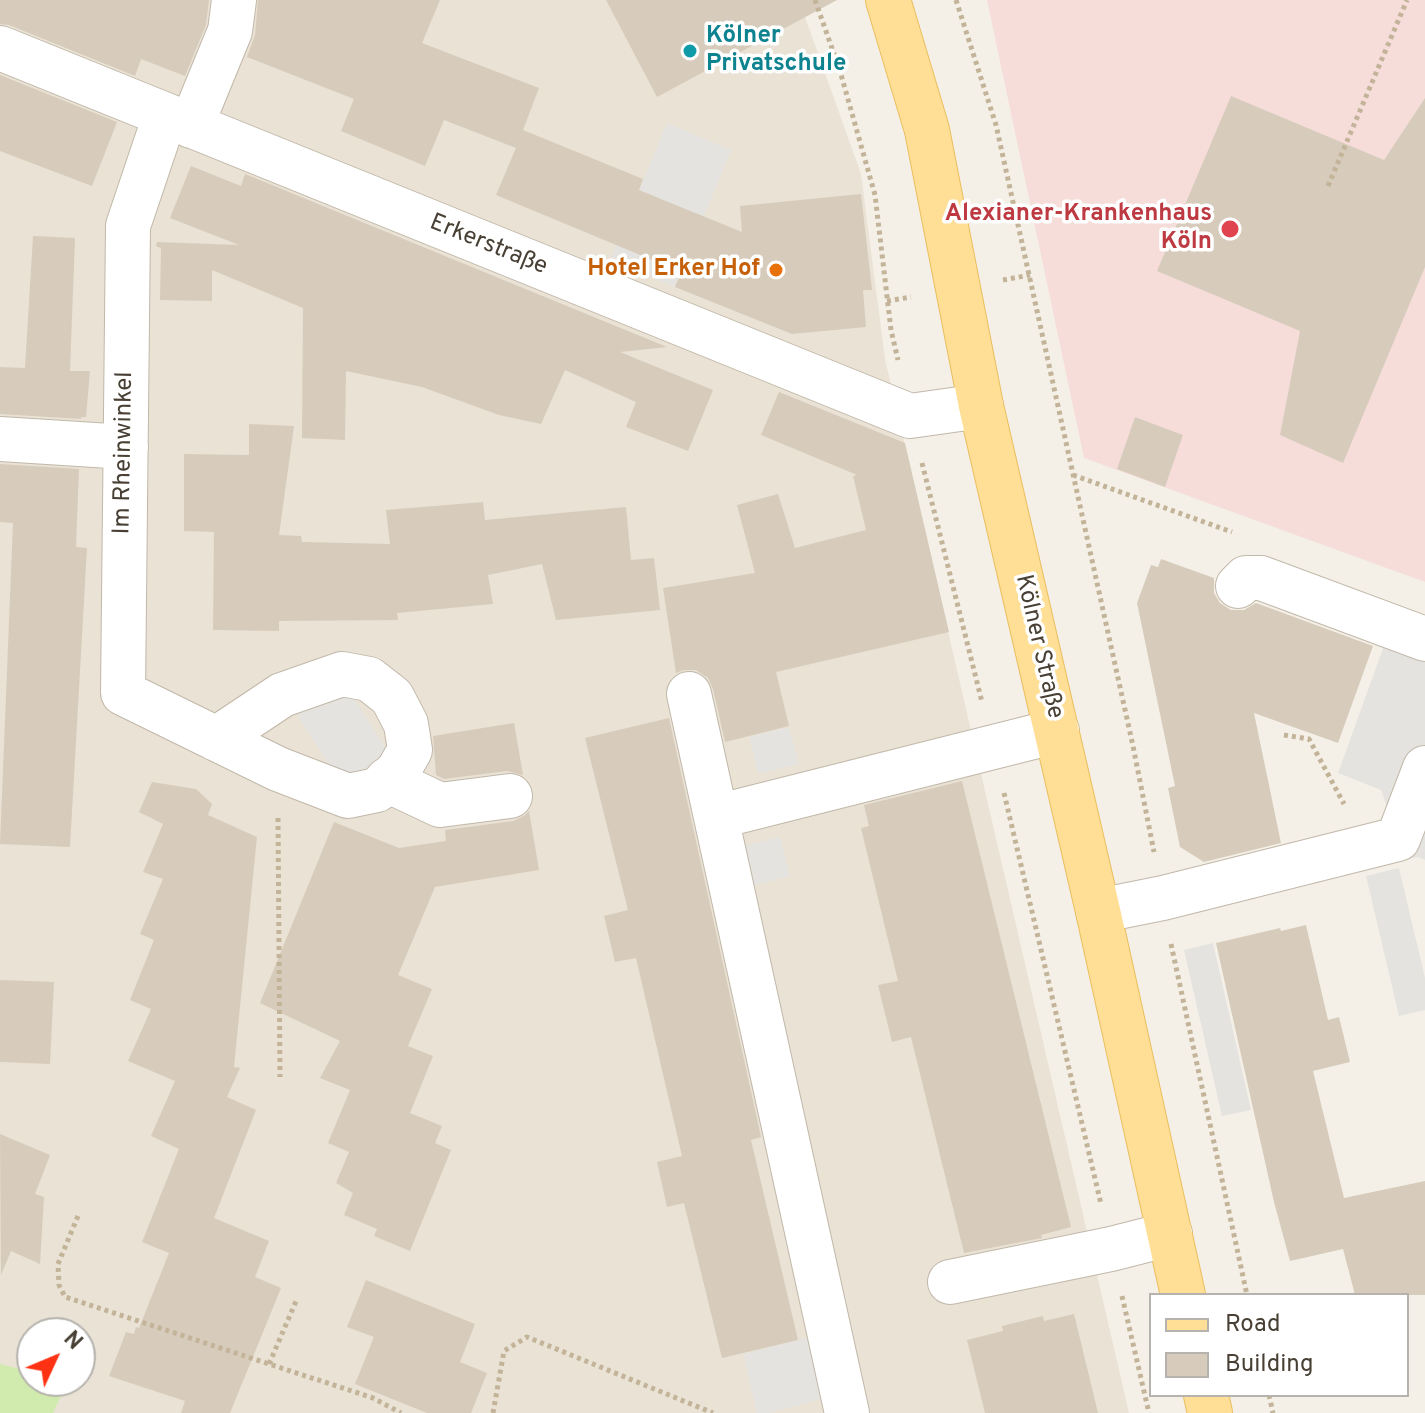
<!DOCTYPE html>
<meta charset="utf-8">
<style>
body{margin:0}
#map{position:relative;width:1425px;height:1413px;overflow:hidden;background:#f4f0e7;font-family:Overpass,sans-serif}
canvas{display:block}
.legend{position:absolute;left:1149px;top:1293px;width:260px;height:104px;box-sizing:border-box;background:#fff;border:2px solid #b6b3ae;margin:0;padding:10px 14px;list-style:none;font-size:24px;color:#484035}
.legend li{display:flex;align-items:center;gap:16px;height:40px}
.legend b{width:40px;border:2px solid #b6b3ae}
.north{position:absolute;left:16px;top:1317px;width:80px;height:80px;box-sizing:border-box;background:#fff;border:2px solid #b6b3ae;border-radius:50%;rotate:46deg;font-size:22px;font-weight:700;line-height:32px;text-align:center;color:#484035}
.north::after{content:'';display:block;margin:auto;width:28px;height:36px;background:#ff3213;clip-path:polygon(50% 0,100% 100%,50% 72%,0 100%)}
</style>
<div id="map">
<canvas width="1425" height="1413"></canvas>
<ul class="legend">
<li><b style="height:10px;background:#ffdf95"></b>Road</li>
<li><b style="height:22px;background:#d7ccbc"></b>Building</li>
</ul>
<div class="north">N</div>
</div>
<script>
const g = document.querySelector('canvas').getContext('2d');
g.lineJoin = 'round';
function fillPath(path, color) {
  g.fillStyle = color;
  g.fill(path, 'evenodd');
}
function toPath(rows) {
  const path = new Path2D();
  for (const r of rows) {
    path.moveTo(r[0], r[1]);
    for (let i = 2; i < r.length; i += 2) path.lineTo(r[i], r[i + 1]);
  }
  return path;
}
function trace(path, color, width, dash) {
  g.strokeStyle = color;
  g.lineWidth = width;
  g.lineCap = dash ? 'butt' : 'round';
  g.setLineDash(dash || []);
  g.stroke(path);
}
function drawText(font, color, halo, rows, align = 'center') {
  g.font = font + ' Overpass,sans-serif';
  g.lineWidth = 7;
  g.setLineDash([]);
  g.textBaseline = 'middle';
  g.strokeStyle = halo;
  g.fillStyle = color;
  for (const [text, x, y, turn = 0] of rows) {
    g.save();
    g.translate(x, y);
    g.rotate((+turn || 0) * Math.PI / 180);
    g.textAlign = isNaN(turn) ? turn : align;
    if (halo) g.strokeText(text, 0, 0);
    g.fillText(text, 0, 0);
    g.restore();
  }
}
const residential = toPath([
 [0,0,799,0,861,174,885,359,1129,1413,0,1413],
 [32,1333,80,1333,80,1381,32,1381]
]);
const medical = toPath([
 [987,0,1425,0,1425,582,1084,458]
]);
const green = toPath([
 [0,1364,32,1372,32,1381,68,1381,53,1413,0,1413]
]);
const parking = toPath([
 [667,123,731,150,675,287,610,260],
 [1425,628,1425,860,1418,857,1402,860,1398,839,1381,790,1338,773,1385,643],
 [351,694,388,751,369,772,349,777,332,770,294,710],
 [789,727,799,764,758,774,749,737],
 [780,837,790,876,752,886,743,846],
 [1399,868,1425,978,1425,1010,1399,1016,1366,876],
 [1213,943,1251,1110,1222,1116,1184,950],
 [810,1337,825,1398,768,1413,757,1413,743,1354]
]);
const building = toPath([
 [0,0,209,0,206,25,185,76,141,59,135,76,9,25,0,24],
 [258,0,440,0,422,43,539,88,523,130,643,179,639,190,742,232,740,206,861,194,872,290,863,290,866,327,792,334,675,287,681,272,496,195,516,148,444,120,425,166,341,131,354,99,247,57,255,35],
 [606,0,837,0,657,97],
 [0,75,117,122,92,186,0,151],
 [1231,96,1384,160,1425,98,1425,267,1343,463,1280,435,1300,331,1157,271],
 [191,166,241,186,245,174,667,347,620,352,713,390,688,451,626,427,636,402,565,370,541,424,499,415,422,387,346,371,345,440,302,438,303,308,212,270,212,301,160,300,161,248,156,246,157,242,239,245,170,218],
 [33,236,75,238,70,371,90,371,86,417,81,417,81,419,0,414,0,367,25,368],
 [779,392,905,443,949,632,776,672,789,726,725,742,713,689,708,678,696,670,684,670,676,673,663,588,755,573,737,505,778,494,795,548,866,530,853,476,857,475,761,435],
 [1135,417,1183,435,1165,487,1117,469],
 [249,424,294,426,279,535,301,536,302,542,390,544,386,510,483,502,485,520,626,507,631,560,654,558,660,610,556,620,542,564,488,575,493,604,397,613,398,620,279,621,279,631,213,630,214,532,184,531,184,454,249,455],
 [0,464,79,469,76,547,87,548,70,847,0,844,13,523,0,522],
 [1161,559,1214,578,1214,593,1220,603,1231,610,1244,610,1256,603,1373,646,1338,743,1254,713,1281,843,1204,862,1180,847,1168,788,1175,786,1137,603,1151,565,1158,567],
 [669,718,761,1137,751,1140,798,1340,722,1358,684,1203,667,1207,657,1162,682,1156,636,958,615,962,604,916,628,910,585,738],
 [514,723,523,775,507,771,444,779,436,775,433,736],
 [962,781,1071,1227,1041,1235,1042,1238,964,1253,911,1037,892,1042,878,985,898,981,861,828,869,826,864,805],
 [152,782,196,789,212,804,208,815,257,837,234,1067,240,1068,227,1097,256,1110,214,1218,269,1241,255,1277,281,1288,230,1413,181,1413,185,1401,109,1376,126,1332,134,1334,136,1327,139,1328,169,1253,142,1242,179,1149,151,1136,175,1081,128,1061,151,1009,130,1000,154,940,140,934,163,879,143,872,163,824,139,812],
 [529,811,539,870,435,887,398,975,432,989,408,1046,433,1056,410,1113,442,1126,435,1143,451,1150,410,1251,374,1236,377,1229,344,1215,353,1193,336,1183,349,1152,328,1143,350,1090,320,1078,340,1041,260,1003,334,822,399,848,446,841,445,830,513,821,524,816],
 [1306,925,1328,1020,1339,1017,1350,1062,1313,1071,1344,1198,1425,1181,1425,1295,1355,1295,1343,1249,1290,1261,1274,1202,1216,943,1280,928,1281,931],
 [0,980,54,982,50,1064,0,1062],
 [0,1134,50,1155,35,1194,44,1197,40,1264,11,1251,1,1275],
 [366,1280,475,1324,460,1362,487,1373,471,1413,427,1413,355,1384,374,1337,347,1327],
 [1074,1314,1098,1413,985,1413,967,1340,1003,1331,1002,1326,1043,1316,1044,1321]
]);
const path = toPath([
 [815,0,840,71,875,195,891,330,898,360],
 [956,0,996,125,1133,746,1154,852],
 [1328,186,1407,0],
 [1003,280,1030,275],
 [887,301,911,297],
 [922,463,982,702],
 [1073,475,1232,532],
 [1284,735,1309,739,1344,804],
 [1004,793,1101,1204],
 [278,818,280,1077],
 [1171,944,1247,1295],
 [78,1216,58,1264,59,1285,65,1297,373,1398,401,1413],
 [1122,1296,1149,1413],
 [269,1364,297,1299],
 [1269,1395,1273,1413],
 [493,1413,504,1351,527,1337,713,1413]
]);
const minor = toPath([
 [0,48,910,416,981,406],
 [165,116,128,226,123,693,278,769,348,796,377,790,398,771,410,750,406,724,392,697,369,679,342,674,282,695,216,739],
 [191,126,230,31,234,0],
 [0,439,126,447],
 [1238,586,1246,578,1261,578,1425,639],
 [689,694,716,817],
 [387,780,440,805,510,796],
 [1098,911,1163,898,1398,839,1425,768],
 [950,1282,1111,1249,1170,1234],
 [847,1413,716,817,1057,731]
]);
const major = toPath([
 [888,0,927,130,981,406,1098,911,1183,1295],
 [1206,1395,1210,1413]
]);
const markers = [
 [690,51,8,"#0f9aa8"],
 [1230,229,10,"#e0444e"],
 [776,270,8,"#e8710a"]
];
const cultureNames = [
 ["Kölner",706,37],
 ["Privatschule",706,65]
];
const healthNames = [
 ["Alexianer-Krankenhaus",1212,215],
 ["Köln",1212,243]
];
const streetNames = [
 ["Erkerstraße",488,246,22],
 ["Im Rheinwinkel",125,453,-89],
 ["Kölner Straße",1038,647,77]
];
const foodNames = [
 ["Hotel Erker Hof",760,270]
];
fillPath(residential, '#e9e2d5');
fillPath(medical, '#f6ddda');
fillPath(green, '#d0ebad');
fillPath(parking, '#e5e3df');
fillPath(building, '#d7ccbc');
trace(minor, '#c1b8a9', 46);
trace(major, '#eabe5f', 46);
trace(path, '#c3b499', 5, [4, 4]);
trace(minor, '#fff', 44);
trace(major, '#ffdf95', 44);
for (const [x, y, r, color] of markers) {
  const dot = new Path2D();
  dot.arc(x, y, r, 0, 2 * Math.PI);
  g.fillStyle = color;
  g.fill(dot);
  trace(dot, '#fff', 3);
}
drawText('bold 24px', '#0d838f', '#fff', cultureNames, 'left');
drawText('bold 24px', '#be3a42', '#fff', healthNames, 'right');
drawText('24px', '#484035', '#fff', streetNames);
drawText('bold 24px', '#c56008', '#fff', foodNames, 'right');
</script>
